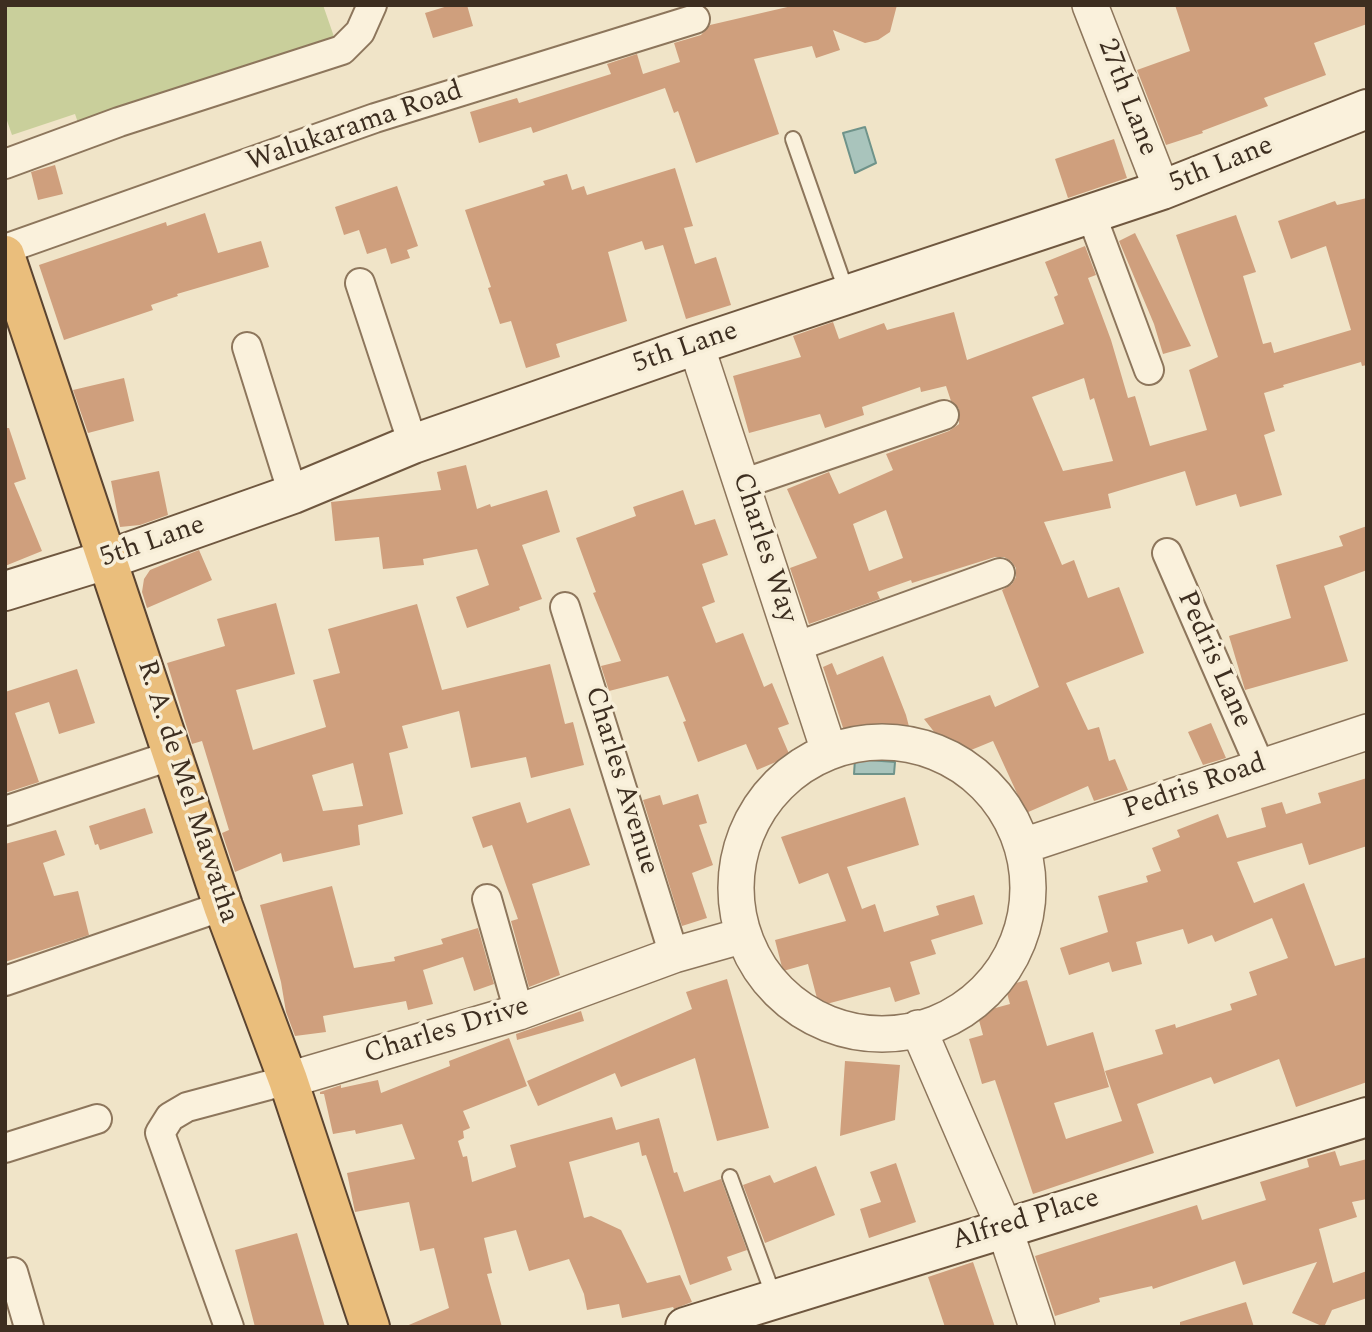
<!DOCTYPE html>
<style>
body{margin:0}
#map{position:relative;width:1372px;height:1332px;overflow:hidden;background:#f0e4c8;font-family:Spectral,serif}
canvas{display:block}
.frame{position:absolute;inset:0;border:7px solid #3d2e20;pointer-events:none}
</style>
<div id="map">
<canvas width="1372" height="1332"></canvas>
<div class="frame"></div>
</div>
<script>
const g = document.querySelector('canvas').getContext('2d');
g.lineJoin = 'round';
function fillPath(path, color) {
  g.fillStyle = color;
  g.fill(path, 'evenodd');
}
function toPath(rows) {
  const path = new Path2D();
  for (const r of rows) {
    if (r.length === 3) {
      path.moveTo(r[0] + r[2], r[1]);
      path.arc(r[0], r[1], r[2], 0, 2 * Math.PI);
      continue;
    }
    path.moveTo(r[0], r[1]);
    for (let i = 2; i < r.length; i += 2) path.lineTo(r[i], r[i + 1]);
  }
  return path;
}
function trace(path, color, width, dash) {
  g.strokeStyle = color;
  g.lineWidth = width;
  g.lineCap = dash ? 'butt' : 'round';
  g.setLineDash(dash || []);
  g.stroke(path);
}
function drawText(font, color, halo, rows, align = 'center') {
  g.font = font + ' Spectral,serif';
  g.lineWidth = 7;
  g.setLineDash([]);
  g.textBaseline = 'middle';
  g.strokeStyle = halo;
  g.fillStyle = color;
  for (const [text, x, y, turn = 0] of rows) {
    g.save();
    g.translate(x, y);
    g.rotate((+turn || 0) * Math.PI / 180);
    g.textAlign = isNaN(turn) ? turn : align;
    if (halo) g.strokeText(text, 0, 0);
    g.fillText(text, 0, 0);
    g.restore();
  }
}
const green = toPath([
 [5,5,323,5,340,54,84,140,75,114,12,135,5,115]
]);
const water = toPath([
 [865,127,876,163,855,173,843,133,865,127],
 [855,759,895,762,894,774,854,774,855,759]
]);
const building = toPath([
 [451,5,467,5,473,26,433,38,425,13],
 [796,5,897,5,890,32,878,40,865,43,833,30,840,50,816,58,812,46,754,59,779,134,696,163,678,111,674,113,665,88,533,133,531,127,479,143,470,112,517,98,519,103,611,74,607,64,637,54,643,74,680,62,674,43,701,35,710,25],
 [1175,5,1367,5,1367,24,1314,43,1326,75,1264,98,1268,106,1202,131,1203,133,1166,145,1137,70,1190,51],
 [1114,139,1127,178,1068,198,1055,159],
 [55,165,63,194,38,200,31,172],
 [675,168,693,226,684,228,695,264,716,257,731,305,686,319,663,245,645,250,642,241,608,252,627,321,556,344,560,357,526,368,511,321,500,324,488,288,491,287,465,210,545,185,543,181,567,174,572,190,584,186,587,195],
 [397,186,418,246,407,250,410,258,391,264,386,248,367,254,359,230,344,235,335,207],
 [1367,198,1367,365,1362,366,1361,362,1283,385,1284,387,1264,393,1275,431,1264,435,1282,495,1240,507,1236,494,1196,506,1185,471,1108,494,1111,508,1044,522,1062,565,1074,560,1088,598,1119,587,1144,653,1066,683,1088,730,1099,727,1109,761,1115,759,1128,790,1094,801,1088,786,1026,813,993,741,954,757,924,719,990,695,995,707,1039,687,1002,590,1012,584,1016,577,1016,568,1011,561,1004,557,995,557,912,583,911,580,877,592,880,599,809,624,790,568,817,558,787,489,829,472,839,494,893,470,886,454,949,431,959,424,959,409,951,401,946,386,921,392,920,387,862,407,864,415,825,428,820,414,749,433,733,376,801,357,793,336,833,322,839,339,884,323,887,330,954,312,967,360,1064,324,1054,297,1058,295,1045,262,1085,246,1096,275,1088,278,1111,340,1128,398,1135,396,1150,446,1207,430,1189,370,1218,357,1176,235,1236,215,1256,272,1243,276,1263,344,1271,342,1274,353,1351,330,1326,246,1291,259,1278,221,1335,201,1337,205],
 [1084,378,1090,400,1094,398,1113,461,1063,471,1032,397],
 [886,510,903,558,869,571,853,524],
 [205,213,218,253,261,241,269,267,177,294,178,296,151,305,153,310,64,340,39,265,166,222,167,226],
 [1135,233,1191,346,1163,354,1154,324,1119,241],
 [124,378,134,421,88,433,73,390],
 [5,428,9,428,26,479,14,483,42,551,5,566],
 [466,465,477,509,490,504,491,507,547,490,560,532,522,545,542,599,519,607,520,610,467,628,456,597,489,585,477,549,423,559,424,565,383,569,379,537,335,541,331,502,441,490,437,472],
 [159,471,168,515,140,525,120,527,111,481],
 [683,490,695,525,715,519,728,555,702,564,715,602,702,607,716,643,743,633,764,687,772,683,789,724,778,728,790,756,757,770,746,744,698,762,683,722,686,721,668,676,609,691,601,666,621,661,593,593,596,592,576,538,636,516,633,507],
 [1367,526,1367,570,1324,586,1348,661,1245,690,1229,636,1291,618,1276,565,1343,546,1339,536],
 [199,550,212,580,147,608,142,592,144,579,150,570],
 [276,603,295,674,236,690,253,750,326,727,313,680,340,673,328,629,417,604,442,690,550,664,565,724,573,722,584,765,531,778,526,757,471,768,459,711,402,726,408,748,389,753,403,814,358,825,360,845,283,862,281,853,235,872,222,833,229,830,202,741,192,744,167,663,225,646,217,619],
 [353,763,363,806,323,811,312,775],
 [883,656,906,715,913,742,877,739,848,743,823,667,832,663,837,675],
 [77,669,95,723,59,734,49,702,15,713,39,782,5,793,5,692],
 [1211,723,1226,758,1203,765,1188,732],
 [1367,778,1367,846,1309,865,1302,843,1237,862,1254,903,1304,883,1335,966,1367,957,1367,1082,1296,1107,1279,1059,1214,1084,1211,1077,1137,1104,1154,1153,1033,1194,995,1080,982,1084,969,1039,983,1035,977,1013,1010,1004,1005,986,1027,980,1047,1046,1093,1032,1109,1087,1054,1103,1066,1139,1122,1121,1105,1071,1163,1054,1155,1030,1175,1024,1176,1028,1232,1010,1230,1004,1257,995,1249,972,1288,958,1272,918,1215,942,1212,935,1188,944,1183,929,1136,942,1142,964,1112,972,1109,962,1069,975,1060,948,1108,932,1098,896,1148,882,1146,876,1161,871,1152,848,1180,837,1177,830,1218,814,1227,838,1266,827,1261,808,1282,802,1286,814,1321,803,1318,793],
 [698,794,707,823,699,825,713,865,692,873,707,918,682,926,643,800,660,795,663,805],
 [905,797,919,845,847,867,862,909,875,904,884,932,939,915,936,906,974,895,983,924,931,940,936,954,910,962,920,994,895,1002,890,987,819,1006,808,964,783,971,775,940,846,921,828,873,799,884,781,837],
 [520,802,527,823,570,808,590,865,532,884,560,975,529,987,511,921,518,919,492,845,483,848,472,817],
 [145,808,153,833,100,850,98,844,95,845,89,826],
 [56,830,65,855,43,863,54,896,78,891,89,935,5,962,5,844],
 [332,886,354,968,395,961,394,957,443,944,441,939,478,928,494,984,474,991,463,957,423,970,433,1004,408,1010,406,1001,323,1016,326,1032,295,1036,286,1012,281,982,260,905],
 [727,979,769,1128,717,1141,695,1058,621,1087,615,1073,538,1106,527,1081,692,1009,686,992],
 [581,1011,584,1021,517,1040,516,1034],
 [509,1038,527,1086,463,1111,470,1128,463,1131,464,1138,458,1141,463,1157,467,1156,472,1182,516,1167,510,1145,612,1117,616,1130,659,1118,674,1173,677,1172,684,1192,721,1179,747,1250,727,1257,732,1270,690,1285,646,1155,642,1156,639,1142,569,1162,584,1218,591,1216,621,1230,647,1283,680,1275,692,1302,674,1309,673,1307,622,1318,619,1304,587,1310,584,1294,569,1259,529,1271,516,1230,484,1238,492,1273,487,1274,502,1327,404,1327,449,1308,434,1248,420,1251,409,1202,355,1212,347,1173,415,1159,402,1124,356,1134,355,1130,333,1134,324,1094,320,1094,320,1092,341,1085,341,1088,378,1080,381,1093,450,1066,449,1061],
 [845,1061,900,1065,895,1120,840,1136],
 [1335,1151,1340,1166,1367,1159,1367,1199,1352,1202,1357,1217,1319,1229,1333,1283,1367,1271,1367,1298,1332,1310,1324,1327,1292,1313,1317,1262,1243,1285,1235,1261,1153,1289,1152,1286,1099,1298,1100,1302,1055,1316,1035,1256,1197,1205,1202,1220,1266,1200,1260,1182,1309,1167,1307,1159],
 [896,1163,916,1222,869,1238,860,1209,881,1202,870,1172],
 [816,1166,835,1215,765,1243,743,1185,770,1175,774,1183],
 [297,1233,325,1327,255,1327,235,1250],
 [973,1262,995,1327,945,1327,928,1277],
 [1246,1302,1254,1327,1180,1327,1180,1322]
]);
const service = toPath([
 [793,139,847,293],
 [730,1177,774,1297]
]);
const minor = toPath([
 [5,164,119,122,342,50,360,32,372,5],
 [1091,214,1149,370],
 [5,249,375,118,695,19],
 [360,283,413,444],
 [247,347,293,494],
 [742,484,944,415],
 [1167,553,1260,766],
 [565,607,674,955],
 [795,647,1000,573],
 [5,811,173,755],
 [487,899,519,1012],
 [5,981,223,906],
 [5,1148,97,1119],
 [13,1272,29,1327],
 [229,1327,160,1133,170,1117,187,1107,288,1080]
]);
const tertiary = toPath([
 [1090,5,1162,190],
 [696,345,829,751],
 [882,888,146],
 [1023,846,1367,732],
 [918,1028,1004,1227,1037,1327],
 [288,1080,519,1012,674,955,741,936]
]);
const secondary = toPath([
 [5,591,109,559,293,494,413,444,696,345,1162,190,1367,109],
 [685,1327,1367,1117]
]);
const trunk = toPath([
 [5,255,223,906,288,1080,370,1327]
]);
const streetNames = [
 ["27th Lane",1126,98,69],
 ["Walukarama Road",355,128,-19],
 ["5th Lane",1222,166,-22],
 ["5th Lane",686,349,-19],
 ["5th Lane",153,543,-19],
 ["Charles Way",763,548,72],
 ["Pedris Lane",1213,660,66],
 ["Charles Avenue",620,781,73],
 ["Pedris Road",1195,788,-19],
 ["R. A. de Mel Mawatha",186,792,72],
 ["Charles Drive",447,1032,-17],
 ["Alfred Place",1026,1221,-17]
];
fillPath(green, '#c9cf9b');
fillPath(water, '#a9c4bc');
trace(water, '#6f938a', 2);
fillPath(building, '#cf9f7d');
trace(service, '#8d765c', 18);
trace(minor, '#8d765c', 32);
trace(tertiary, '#8d765c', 38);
trace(secondary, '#6f573f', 42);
trace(trunk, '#5b4430', 42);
trace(service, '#faf1dc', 14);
trace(minor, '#faf1dc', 28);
trace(tertiary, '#faf1dc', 35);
trace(secondary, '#faf1dc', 38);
trace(trunk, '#eabe7c', 38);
drawText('28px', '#3d2e20', '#f7eed8', streetNames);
</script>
